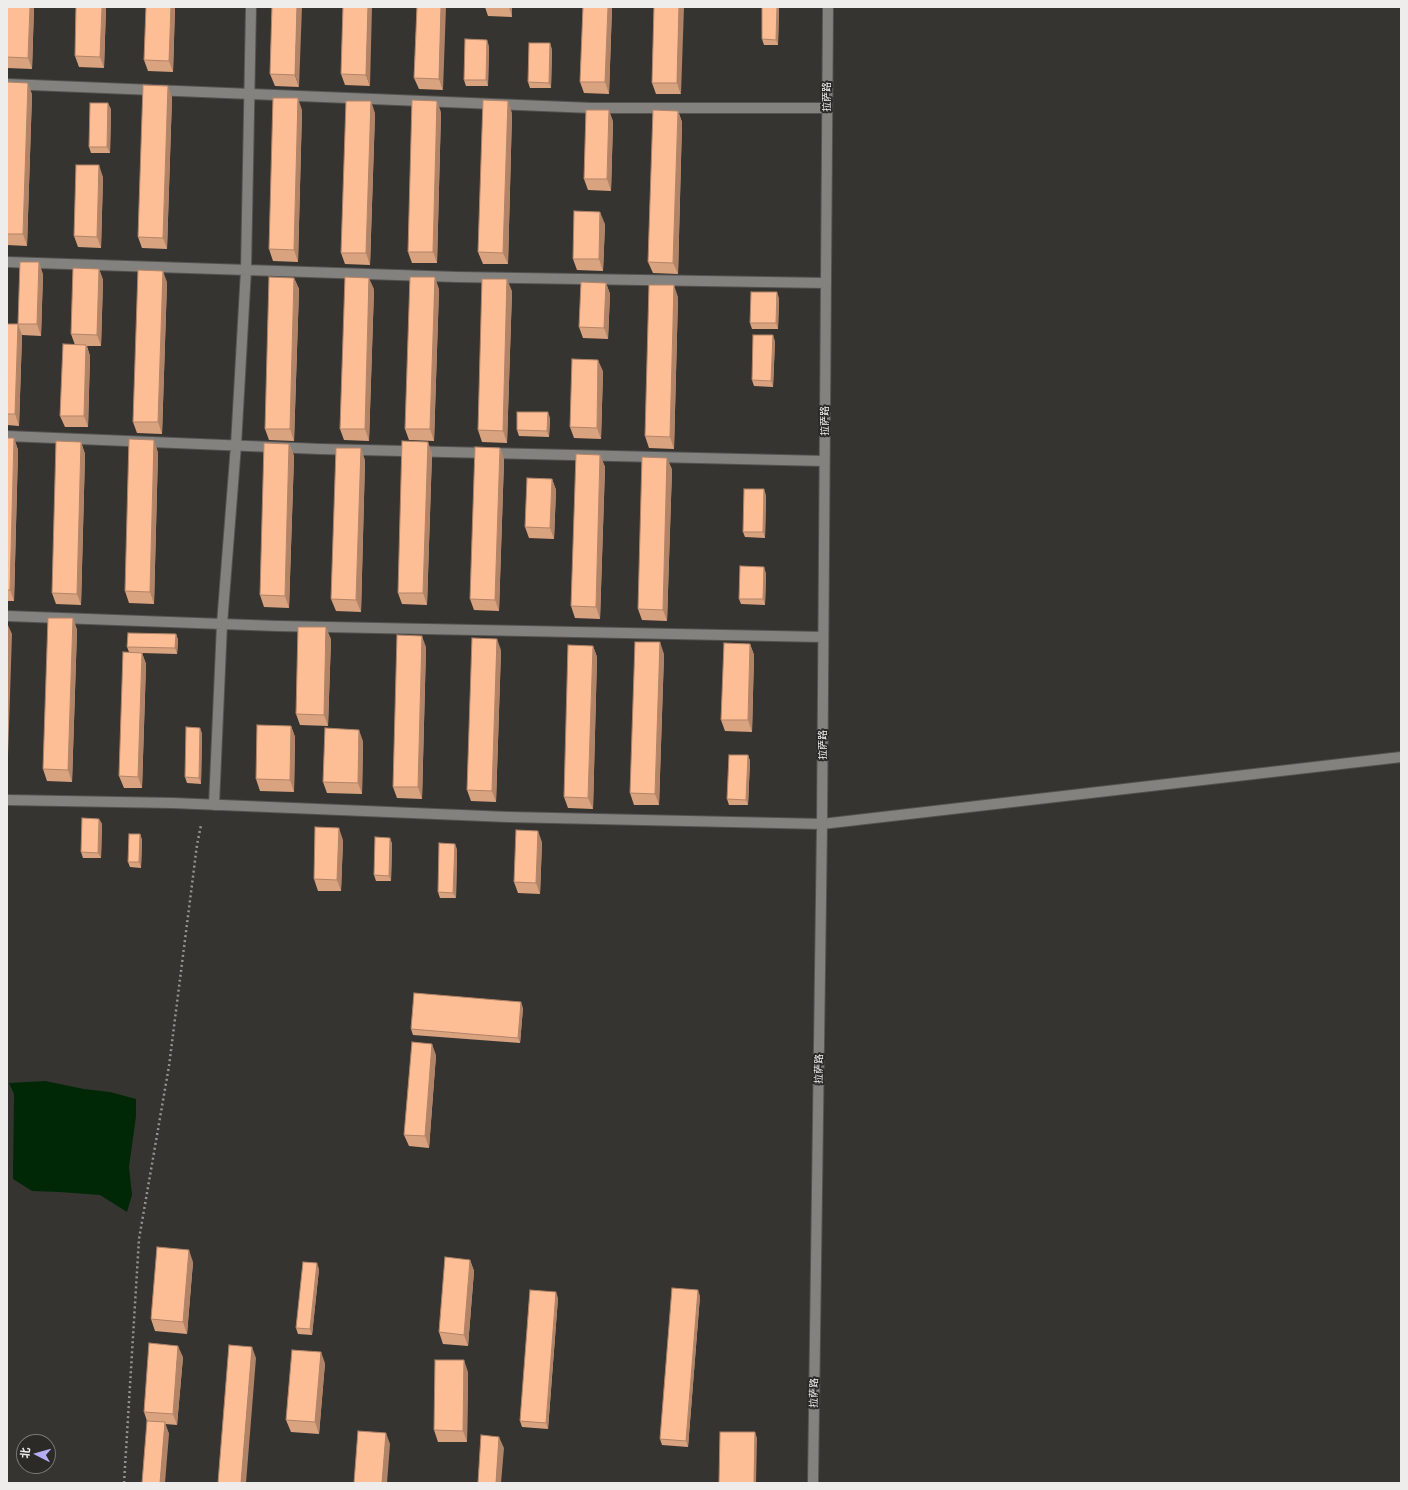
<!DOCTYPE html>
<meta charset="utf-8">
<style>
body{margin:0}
#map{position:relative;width:1408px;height:1490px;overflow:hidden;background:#363431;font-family:"Asap Condensed","Noto Sans SC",sans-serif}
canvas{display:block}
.frame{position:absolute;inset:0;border:8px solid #eeedeb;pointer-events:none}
.north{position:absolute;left:16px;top:1434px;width:40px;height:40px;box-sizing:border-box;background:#2c2a27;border:1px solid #7a7875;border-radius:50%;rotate:276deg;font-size:11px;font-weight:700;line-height:16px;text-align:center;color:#eeedeb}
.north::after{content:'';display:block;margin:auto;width:14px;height:18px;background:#b5acf8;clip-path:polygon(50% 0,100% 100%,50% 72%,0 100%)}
</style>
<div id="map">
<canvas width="1408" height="1490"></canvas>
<div class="frame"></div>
<div class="north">北</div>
</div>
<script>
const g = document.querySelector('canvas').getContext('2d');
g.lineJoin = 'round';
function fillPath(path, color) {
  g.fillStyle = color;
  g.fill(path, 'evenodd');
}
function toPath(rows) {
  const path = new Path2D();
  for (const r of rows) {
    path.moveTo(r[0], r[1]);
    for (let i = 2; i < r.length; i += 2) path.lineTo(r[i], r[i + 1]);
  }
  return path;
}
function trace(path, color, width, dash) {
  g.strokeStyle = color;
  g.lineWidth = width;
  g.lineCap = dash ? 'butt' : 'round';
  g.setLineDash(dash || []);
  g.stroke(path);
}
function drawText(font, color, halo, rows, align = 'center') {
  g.font = font + ' "Asap Condensed","Noto Sans SC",sans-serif';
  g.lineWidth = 4;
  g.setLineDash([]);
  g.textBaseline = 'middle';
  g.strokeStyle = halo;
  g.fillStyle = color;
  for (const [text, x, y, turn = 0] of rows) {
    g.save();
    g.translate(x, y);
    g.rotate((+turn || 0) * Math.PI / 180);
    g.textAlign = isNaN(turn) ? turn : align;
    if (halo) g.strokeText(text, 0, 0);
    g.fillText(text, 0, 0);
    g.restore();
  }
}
const water = toPath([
 [45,1081,84,1089,110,1092,136,1099,136,1116,129,1167,132,1195,127,1212,100,1195,60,1192,32,1191,13,1179,14,1094,9,1083]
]);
const path = toPath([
 [124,1483,139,1239,169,1066,197,845,201,825]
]);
const minor = toPath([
 [7,84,592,108,827,108],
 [7,262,457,277,826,283],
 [7,436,320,449,824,461],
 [7,616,277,626,823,637],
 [7,800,173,803,508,817,822,824,1401,757],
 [214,805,222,624,236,445,246,270,251,7],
 [813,1483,822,824,828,7]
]);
const wall = toPath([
 [7,7,34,7,32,69,7,68],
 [76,7,106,7,104,68,79,67,75,56],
 [175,7,173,72,148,71,144,60],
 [272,7,299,87,275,86,270,74],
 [343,7,370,86,345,85,341,74],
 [417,7,443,90,419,89,414,78],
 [485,7,512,7,512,17,488,16],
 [583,7,612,7,609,94,584,93,580,82],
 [654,7,681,94,656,94,652,83],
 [762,7,779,7,778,45,764,45,762,39],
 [489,46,488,86,466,86,464,80],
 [552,49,551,88,530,88,528,82],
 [7,82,32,94,27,246,7,245],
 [172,97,167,249,142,248,138,237],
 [111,109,110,153,91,153,89,147],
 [302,110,298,262,273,261,269,249],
 [678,111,682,122,678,274,653,273,648,262],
 [441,112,437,263,412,263,408,252],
 [375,113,370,265,345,264,341,253],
 [512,113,508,264,483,264,478,252],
 [613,121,611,191,588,190,584,179],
 [103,177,101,248,78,247,74,236],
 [605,224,603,271,577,270,573,259],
 [99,269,103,280,101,346,87,346,90,356,88,427,65,427,60,416,75,345,71,334],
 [43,274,41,336,22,335,19,426,7,425,7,324,18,324],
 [294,278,299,289,294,441,269,440,265,429],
 [167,282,162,434,137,433,133,422],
 [606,283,610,294,608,339,583,338,579,327],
 [374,289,369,441,344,440,340,429],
 [439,289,434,441,409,440,405,429],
 [512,291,507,443,482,442,478,430],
 [678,297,674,449,649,448,645,436],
 [779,298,778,329,752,329,750,323],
 [775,341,773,387,754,386,752,380],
 [603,371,601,439,574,438,570,427],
 [550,418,549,437,519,436,517,430],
 [7,438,14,438,18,450,14,601,7,601],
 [81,442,85,454,81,605,56,604,52,593],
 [289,444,294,456,289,608,264,607,260,595],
 [500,448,504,460,499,611,474,610,470,599],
 [158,452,154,604,129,603,125,591],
 [432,453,427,605,402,604,398,593],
 [600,455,605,467,600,619,575,618,571,606],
 [365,460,361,612,336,611,331,599],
 [672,469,667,621,642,620,638,609],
 [552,479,556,490,554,539,529,538,525,527],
 [766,495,765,538,745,537,743,532],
 [766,573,765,605,741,604,739,599],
 [73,618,77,630,72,782,47,781,43,769],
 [176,634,178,640,177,654,142,653,146,664,142,788,124,788,119,776,129,652,127,647],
 [331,639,328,726,300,725,296,714],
 [750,644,754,655,752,732,725,731,721,720],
 [593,646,597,657,593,809,568,808,564,797],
 [426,647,422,799,397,798,393,787],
 [501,650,496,802,471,801,467,790],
 [664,654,659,805,634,805,630,793],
 [291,726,295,737,294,792,260,791,256,779],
 [202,733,201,784,187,783,185,777],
 [363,741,362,794,327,793,323,782],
 [748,755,750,761,748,805,729,805,727,799],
 [99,819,102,824,101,858,83,858,81,852],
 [140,834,142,840,141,868,130,867,128,862],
 [390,838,392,844,391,881,376,881,374,875],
 [343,840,341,891,318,891,314,879],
 [542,842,540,894,518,893,514,882],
 [457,849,456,898,440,898,438,892],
 [523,1008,520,1043,413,1035,411,1029],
 [436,1055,429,1148,409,1146,404,1135],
 [470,1260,474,1271,468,1346,443,1344,439,1332],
 [193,1262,187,1334,155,1331,151,1319],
 [319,1269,312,1335,298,1334,296,1328],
 [700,1296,688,1447,662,1445,660,1439],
 [558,1298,548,1429,522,1427,520,1421],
 [183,1357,177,1425,165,1424,169,1434,147,1421,144,1412],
 [325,1363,319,1434,291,1432,286,1420],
 [468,1372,467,1442,438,1442,434,1430]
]);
const shadedWall = toPath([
 [30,7,34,7,32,69,28,58],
 [102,7,106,7,104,68,100,57],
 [171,7,175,7,173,72,169,61],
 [297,7,302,7,299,87,295,75],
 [368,7,372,7,370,86,366,75],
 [441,7,446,7,443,90,439,79],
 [509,7,512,7,512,17],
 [608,7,612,7,609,94,605,82],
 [679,7,684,7,681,94,677,83],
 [777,7,779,7,778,45,776,40],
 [487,40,489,46,488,86,486,80],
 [550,43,552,49,551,88,549,83],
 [28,83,32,94,27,246,23,234],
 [168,86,172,97,167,249,163,238],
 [298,98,302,110,298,262,294,250],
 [371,101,375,113,370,265,366,253],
 [437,101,441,112,437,263,433,252],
 [508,101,512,113,508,264,503,253],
 [108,103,111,109,110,153,107,147],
 [609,110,613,121,611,191,607,179],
 [678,111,682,122,678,274,673,263],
 [99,165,103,177,101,248,97,237],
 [600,212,605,224,603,271,599,259],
 [39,262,43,274,41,336,37,324],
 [99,269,103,280,101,346,97,335],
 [163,271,167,282,162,434,158,422],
 [435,277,439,289,434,441,430,429],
 [294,278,299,289,294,441,290,429],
 [369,278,374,289,369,441,365,429],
 [507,279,512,291,507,443,503,431],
 [606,283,610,294,608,339,604,328],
 [674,285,678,297,674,449,670,437],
 [777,292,779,298,778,329,776,323],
 [18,324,22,335,19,426,15,414],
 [773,335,775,341,773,387,771,381],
 [86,345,90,356,88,427,84,416],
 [598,360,603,371,601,439,597,428],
 [548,412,550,418,549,437,547,431],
 [14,438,18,450,14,601,10,590],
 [154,440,158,452,154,604,150,592],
 [81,442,85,454,81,605,77,594],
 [428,442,432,453,427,605,423,593],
 [289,444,294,456,289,608,285,596],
 [361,448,365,460,361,612,356,600],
 [500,448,504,460,499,611,495,600],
 [600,455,605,467,600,619,596,607],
 [667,458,672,469,667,621,663,610],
 [552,479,556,490,554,539,550,528],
 [764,489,766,495,765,538,763,532],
 [764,567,766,573,765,605,763,599],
 [73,618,77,630,72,782,68,770],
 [7,623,12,634,7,786],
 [326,627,331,639,328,726,324,715],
 [176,634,178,640,177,654,175,648],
 [422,636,426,647,422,799,418,787],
 [497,639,501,650,496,802,492,791],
 [660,642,664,654,659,805,655,794],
 [750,644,754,655,752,732,748,720],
 [593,646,597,657,593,809,588,798],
 [142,653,146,664,142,788,138,777],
 [291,726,295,737,294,792,290,780],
 [200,728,202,733,201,784,199,778],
 [359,730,363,741,362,794,358,783],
 [748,755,750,761,748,805,746,800],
 [99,819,102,824,101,858,98,853],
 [339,828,343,840,341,891,337,880],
 [538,831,542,842,540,894,536,883],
 [140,834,142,840,141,868,139,862],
 [390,838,392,844,391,881,389,876],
 [455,844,457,849,456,898,453,893],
 [521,1002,523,1008,520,1043,518,1038],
 [432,1044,436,1055,429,1148,425,1136],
 [189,1250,193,1262,187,1334,183,1322],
 [470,1260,474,1271,468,1346,464,1335],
 [317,1263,319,1269,312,1335,310,1329],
 [698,1290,700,1296,688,1447,686,1441],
 [556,1292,558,1298,548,1429,546,1423],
 [178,1346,183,1357,177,1425,173,1414],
 [252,1347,256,1358,246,1483,241,1483],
 [321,1352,325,1363,319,1434,315,1422],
 [464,1360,468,1372,467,1442,463,1431],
 [165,1422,169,1434,165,1483,160,1483],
 [755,1432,757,1438,756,1483,754,1483],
 [386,1433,390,1444,387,1483,382,1483],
 [499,1437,504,1448,501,1483,496,1483]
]);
const building = toPath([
 [7,7,30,7,28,58,7,57,7,7],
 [76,7,102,7,100,57,75,56,76,7],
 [146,7,171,7,169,61,144,60,146,7],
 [272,7,297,7,295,75,270,74,272,7],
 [343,7,368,7,366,75,341,74,343,7],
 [417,7,441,7,439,79,414,78,417,7],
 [583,7,608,7,605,82,580,82,583,7],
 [654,7,679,7,677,83,652,83,654,7],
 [762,7,777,7,776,40,762,39,762,7],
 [465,39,487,40,486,80,464,80,465,39],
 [529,43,550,43,549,83,528,82,529,43],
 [7,82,28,83,23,234,7,234,7,82],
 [143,85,168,86,163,238,138,237,143,85],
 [273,98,298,98,294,250,269,249,273,98],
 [412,100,437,101,433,252,408,252,412,100],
 [483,100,508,101,503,253,478,252,483,100],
 [346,101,371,101,366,253,341,253,346,101],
 [90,103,108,103,107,147,89,147,90,103],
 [586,110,609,110,607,179,584,179,586,110],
 [653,110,678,111,673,263,648,262,653,110],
 [76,165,99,165,97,237,74,236,76,165],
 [574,211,600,212,599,259,573,259,574,211],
 [20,262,39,262,37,324,18,324,20,262],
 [73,268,99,269,97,335,71,334,73,268],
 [138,270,163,271,158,422,133,422,138,270],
 [269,277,294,278,290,429,265,429,269,277],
 [345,277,369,278,365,429,340,429,345,277],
 [410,277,435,277,430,429,405,429,410,277],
 [482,279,507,279,503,431,478,430,482,279],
 [581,282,606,283,604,328,579,327,581,282],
 [649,285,674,285,670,437,645,436,649,285],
 [751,292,777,292,776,323,750,323,751,292],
 [7,324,18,324,15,414,7,414,7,324],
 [753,335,773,335,771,381,752,380,753,335],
 [63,344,86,345,84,416,60,416,63,344],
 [572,359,598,360,597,428,570,427,572,359],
 [517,412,548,412,547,431,517,430,517,412],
 [7,438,14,438,10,590,7,590,7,438],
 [129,439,154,440,150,592,125,591,129,439],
 [56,441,81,442,77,594,52,593,56,441],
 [402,441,428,442,423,593,398,593,402,441],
 [264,443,289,444,285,596,260,595,264,443],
 [475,447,500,448,495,600,470,599,475,447],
 [336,448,361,448,356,600,331,599,336,448],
 [576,454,600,455,596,607,571,606,576,454],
 [642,457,667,458,663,610,638,609,642,457],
 [527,478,552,479,550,528,525,527,527,478],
 [744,489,764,489,763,532,743,532,744,489],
 [740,566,764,567,763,599,739,599,740,566],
 [48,618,73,618,68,770,43,769,48,618],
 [298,627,326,627,324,715,296,714,298,627],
 [128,633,176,634,175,648,127,647,128,633],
 [397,635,422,636,418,787,393,787,397,635],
 [472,638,497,639,492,791,467,790,472,638],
 [635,642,660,642,655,794,630,793,635,642],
 [724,643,750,644,748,720,721,720,724,643],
 [568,645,593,646,588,798,564,797,568,645],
 [123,652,142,653,138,777,119,776,123,652],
 [257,725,291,726,290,780,256,779,257,725],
 [186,727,200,728,199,778,185,777,186,727],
 [325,728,359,730,358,783,323,782,325,728],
 [729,755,748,755,746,800,727,799,729,755],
 [82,818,99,819,98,853,81,852,82,818],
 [315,827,339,828,337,880,314,879,315,827],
 [516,830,538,831,536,883,514,882,516,830],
 [129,834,140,834,139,862,128,862,129,834],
 [375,837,390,838,389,876,374,875,375,837],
 [439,843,455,844,453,893,438,892,439,843],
 [414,993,521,1002,518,1038,411,1029,414,993],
 [412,1042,432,1044,425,1136,404,1135,412,1042],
 [157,1247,189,1250,183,1322,151,1319,157,1247],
 [445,1257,470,1260,464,1335,439,1332,445,1257],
 [303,1262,317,1263,310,1329,296,1328,303,1262],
 [672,1288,698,1290,686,1441,660,1439,672,1288],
 [530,1290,556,1292,546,1423,520,1421,530,1290],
 [149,1343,178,1346,173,1414,144,1412,149,1343],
 [229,1345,252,1347,241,1483,218,1483,229,1345],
 [292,1350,321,1352,315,1422,286,1420,292,1350],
 [435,1360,464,1360,463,1431,434,1430,435,1360],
 [147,1421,165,1422,160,1483,142,1483,147,1421],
 [358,1431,386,1433,382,1483,354,1483,358,1431],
 [720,1432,755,1432,754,1483,719,1483,720,1432],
 [481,1435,499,1437,496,1483,478,1483,481,1435]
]);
const streetNames = [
 ["拉萨路",827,97,-90],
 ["拉萨路",825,421,-90],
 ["拉萨路",823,745,-90],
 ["拉萨路",819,1069,-89],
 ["拉萨路",814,1393,-89]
];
fillPath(water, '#002807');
trace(minor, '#545250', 12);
trace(path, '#969492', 2.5, [2, 3]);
trace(minor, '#84827f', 10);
fillPath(wall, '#daa380');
fillPath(shadedWall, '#b18468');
fillPath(building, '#fdbd95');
trace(building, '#b18468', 1);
drawText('10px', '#eeedeb', '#2c2a27', streetNames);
</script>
